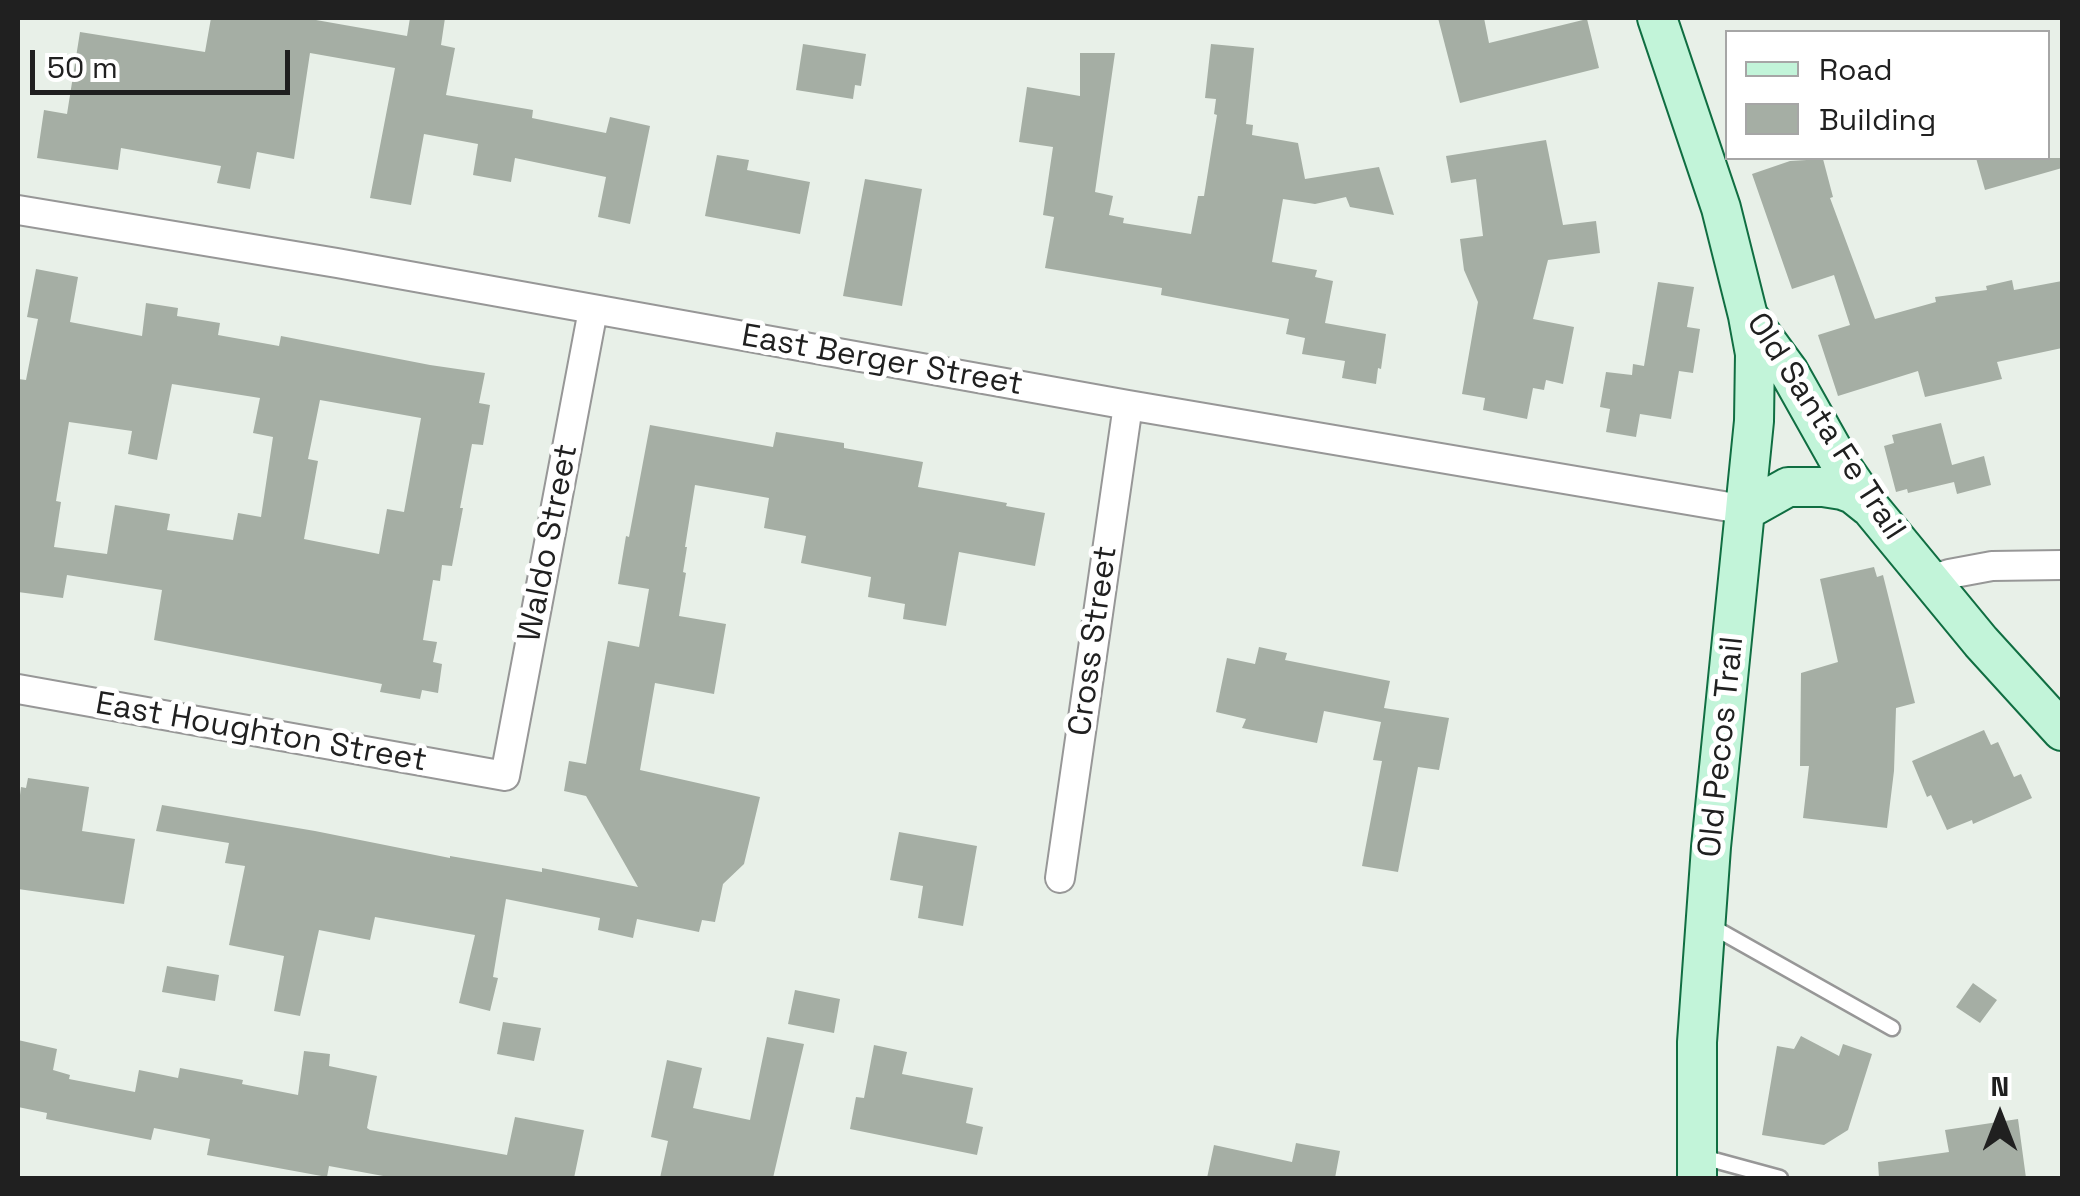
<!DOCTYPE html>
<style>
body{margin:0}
#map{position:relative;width:2080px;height:1196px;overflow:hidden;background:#e8f0e8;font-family:"Space Grotesk",sans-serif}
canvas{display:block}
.frame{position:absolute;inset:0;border:20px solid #202020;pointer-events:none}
.legend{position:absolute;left:1725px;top:30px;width:325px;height:130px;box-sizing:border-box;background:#fff;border:2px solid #a6a6a6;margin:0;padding:12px 18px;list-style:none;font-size:30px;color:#202020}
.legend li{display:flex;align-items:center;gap:20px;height:50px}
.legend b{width:50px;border:2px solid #a6a6a6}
.north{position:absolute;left:1950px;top:1066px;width:100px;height:100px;-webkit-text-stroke:8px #fff;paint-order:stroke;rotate:0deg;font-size:28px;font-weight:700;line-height:40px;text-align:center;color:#202020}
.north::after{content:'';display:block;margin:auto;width:35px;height:45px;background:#202020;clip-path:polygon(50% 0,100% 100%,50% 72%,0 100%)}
.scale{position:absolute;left:30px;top:50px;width:260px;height:45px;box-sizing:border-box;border:5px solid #202020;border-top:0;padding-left:12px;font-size:30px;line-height:35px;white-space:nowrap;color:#202020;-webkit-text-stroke:8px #fff;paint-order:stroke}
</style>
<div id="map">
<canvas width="2080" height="1196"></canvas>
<div class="frame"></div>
<ul class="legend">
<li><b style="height:12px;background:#c2f4d9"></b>Road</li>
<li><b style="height:28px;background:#a5aea4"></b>Building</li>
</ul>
<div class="north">N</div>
<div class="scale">50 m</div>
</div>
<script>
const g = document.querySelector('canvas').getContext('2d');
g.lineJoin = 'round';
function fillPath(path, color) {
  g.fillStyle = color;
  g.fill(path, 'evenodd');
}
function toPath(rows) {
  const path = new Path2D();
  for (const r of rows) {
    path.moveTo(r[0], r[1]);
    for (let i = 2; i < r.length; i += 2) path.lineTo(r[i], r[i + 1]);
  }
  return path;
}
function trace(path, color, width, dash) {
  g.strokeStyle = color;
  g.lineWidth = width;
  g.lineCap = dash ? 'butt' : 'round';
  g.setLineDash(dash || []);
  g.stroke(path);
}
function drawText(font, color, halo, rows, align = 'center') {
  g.font = font + ' "Space Grotesk",sans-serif';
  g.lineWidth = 10;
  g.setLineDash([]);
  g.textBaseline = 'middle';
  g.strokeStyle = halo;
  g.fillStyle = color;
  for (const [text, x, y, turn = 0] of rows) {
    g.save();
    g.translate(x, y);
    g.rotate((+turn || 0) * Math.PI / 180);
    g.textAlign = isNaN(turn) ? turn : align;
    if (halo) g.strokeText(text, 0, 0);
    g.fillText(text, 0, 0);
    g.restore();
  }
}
const building = toPath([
 [211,18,316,18,316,20,407,36,410,18,445,18,441,45,455,48,446,95,533,110,532,118,606,133,610,117,650,126,630,224,598,217,606,177,515,158,511,182,473,175,478,144,424,134,411,205,370,198,395,68,310,53,294,159,257,152,250,189,217,183,221,166,121,148,118,170,37,158,44,110,67,114,80,32,205,52],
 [1438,18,1484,18,1489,43,1587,19,1599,68,1460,103],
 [803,44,866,54,861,86,855,85,853,99,796,90],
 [1211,44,1254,48,1246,124,1253,125,1252,135,1298,143,1305,179,1379,167,1394,215,1350,207,1346,197,1315,204,1283,199,1272,262,1317,270,1315,277,1333,281,1325,323,1386,334,1381,369,1378,368,1376,384,1342,378,1345,361,1302,354,1305,338,1286,334,1289,319,1161,295,1162,288,1045,268,1054,217,1043,215,1053,147,1019,142,1027,87,1080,96,1080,53,1115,53,1095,192,1113,196,1109,215,1124,218,1123,223,1191,234,1198,196,1204,196,1217,115,1214,114,1216,99,1205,98],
 [1546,140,1563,225,1596,221,1600,253,1548,260,1533,319,1574,327,1563,384,1546,380,1544,390,1533,388,1527,419,1483,410,1485,398,1462,394,1478,302,1464,270,1460,239,1483,236,1476,179,1451,183,1446,156],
 [717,155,749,160,747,170,810,182,800,234,705,216],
 [1976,158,2062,158,2062,168,1985,190],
 [1823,159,1833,197,1830,198,1875,319,1936,302,1935,297,1987,290,1986,286,2012,280,2014,290,2062,281,2062,348,1997,362,2002,379,1925,397,1918,371,1838,396,1818,335,1850,325,1834,275,1792,289,1752,174,1790,161],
 [865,179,922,189,902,306,843,296],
 [36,269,78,277,70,322,142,336,146,303,178,308,177,316,220,323,218,335,279,346,281,336,430,365,485,373,479,403,490,405,483,445,472,444,460,508,463,508,452,566,442,565,440,581,433,580,423,640,437,642,433,662,442,664,438,693,422,690,420,699,380,692,382,684,154,640,162,590,67,575,63,598,18,592,18,379,26,380,38,319,27,317],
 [172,384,260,398,253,433,273,437,261,517,238,513,233,540,167,530,170,514,115,505,107,554,54,547,61,502,56,501,69,422,132,431,128,454,157,460],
 [320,400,421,418,404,512,387,509,379,554,304,539,318,461,308,459],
 [1658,282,1694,287,1687,327,1700,329,1693,373,1679,371,1671,419,1640,414,1636,437,1606,432,1610,409,1600,407,1606,372,1632,375,1633,364,1644,366],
 [1941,423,1952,465,1984,456,1991,485,1957,494,1954,482,1908,493,1907,489,1896,492,1884,446,1894,443,1892,435],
 [650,425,773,447,776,432,844,443,844,448,923,462,918,487,1007,503,1006,506,1045,513,1035,566,959,552,946,626,903,619,905,604,868,597,871,577,801,563,806,536,764,528,769,498,695,485,685,547,687,547,683,572,686,573,679,616,726,624,714,694,655,683,640,770,760,797,744,864,723,884,715,922,702,920,699,932,637,919,633,938,598,930,600,918,506,899,493,977,498,978,490,1011,459,1003,475,935,375,917,370,940,319,930,300,1016,274,1011,284,956,229,945,245,866,225,863,229,843,156,831,162,805,315,831,450,858,450,856,542,872,542,868,638,887,586,796,564,791,569,761,586,764,608,641,639,647,649,589,618,584,626,536,629,537],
 [1874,567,1877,577,1883,575,1915,703,1896,708,1894,771,1887,828,1803,818,1809,766,1800,766,1801,673,1838,662,1820,579],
 [1259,647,1287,653,1285,660,1390,681,1384,708,1449,718,1439,770,1418,767,1398,872,1362,866,1382,761,1373,760,1381,722,1324,711,1317,743,1242,728,1246,719,1216,712,1227,658,1255,664],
 [1984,730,1991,745,1998,742,2014,777,2021,774,2032,798,1973,824,1972,820,1947,830,1931,795,1927,797,1912,761],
 [28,778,89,787,82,831,135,839,124,904,18,889,18,811,21,787,26,788],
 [899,832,977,846,963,926,918,918,923,886,890,880],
 [167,966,219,975,215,1001,162,992],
 [1973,983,1997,1000,1980,1023,1956,1007],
 [795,990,840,999,834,1033,788,1024],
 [503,1022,541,1028,534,1061,497,1054],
 [1801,1036,1839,1056,1843,1044,1872,1054,1848,1130,1824,1145,1762,1135,1777,1046,1794,1049],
 [767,1037,804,1044,773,1178,660,1178,668,1141,651,1137,667,1060,702,1068,693,1108,750,1120],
 [18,1040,57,1049,53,1070,70,1075,69,1079,135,1092,139,1070,178,1078,180,1068,243,1080,242,1084,298,1095,304,1051,330,1054,329,1066,377,1076,367,1128,370,1130,507,1155,515,1117,584,1130,574,1178,394,1178,329,1166,327,1177,207,1155,210,1139,154,1128,151,1140,46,1119,47,1113,18,1107],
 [874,1045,907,1052,902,1074,973,1088,966,1123,983,1127,977,1155,850,1129,856,1097,864,1098],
 [2018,1119,2026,1178,1879,1178,1878,1162,1949,1152,1945,1130],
 [1296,1143,1340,1151,1335,1178,1207,1178,1214,1145,1292,1162]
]);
const lane = toPath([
 [1711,926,1892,1028],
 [1699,1156,1780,1178]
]);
const street = toPath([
 [18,210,337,263,1128,405,1747,510],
 [1930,580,1949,574,1992,566,2062,565],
 [18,689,505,776,593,310],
 [1060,878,1128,405]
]);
const secondary = toPath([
 [1657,18,1721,208,1748,316,1789,372,1843,468,1869,506,1981,642,2062,731],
 [1747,510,1788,487,1823,487,1842,490,1853,494,1868,506],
 [1697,1178,1697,1042,1711,847,1754,421,1755,354,1748,316]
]);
const streetNames = [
 ["East Berger Street",882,361,10],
 ["Old Santa Fe Trail",1825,427,57],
 ["Waldo Street",549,543,-79],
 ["Cross Street",1094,641,-82],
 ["East Houghton Street",261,733,10],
 ["Old Pecos Trail",1722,747,-84]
];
fillPath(building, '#a5aea4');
trace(lane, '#979797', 19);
trace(street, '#979797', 32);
trace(secondary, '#106e42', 42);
trace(lane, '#fff', 14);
trace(street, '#fff', 28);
trace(secondary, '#c2f4d9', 38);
drawText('32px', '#202020', '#fff', streetNames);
</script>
